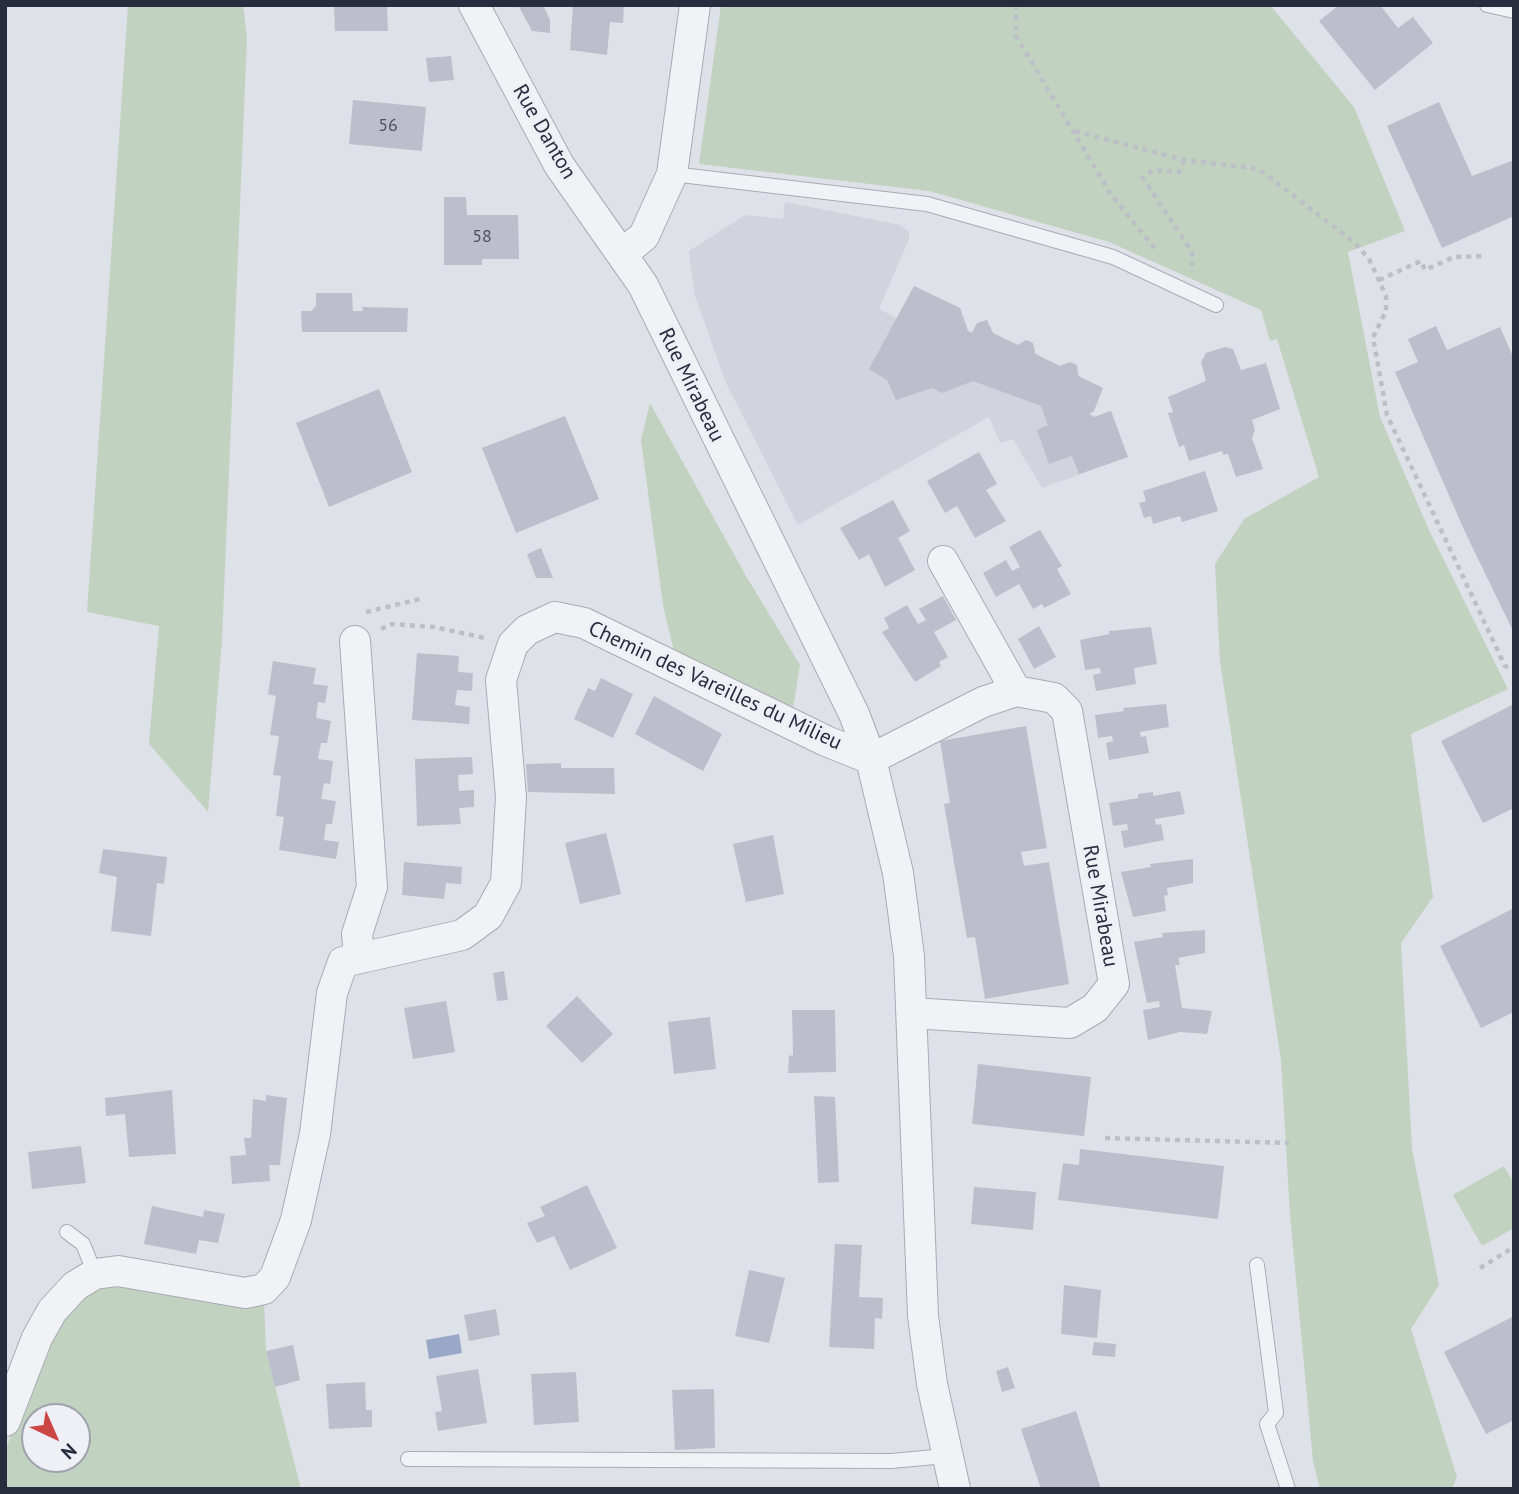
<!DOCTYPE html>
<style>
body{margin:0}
#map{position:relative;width:1519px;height:1494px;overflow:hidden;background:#dfe1e8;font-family:"PT Sans",sans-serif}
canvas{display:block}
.frame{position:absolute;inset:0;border:7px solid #282c3f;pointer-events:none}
.north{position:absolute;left:21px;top:1403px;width:70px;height:70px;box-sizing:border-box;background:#eef0f6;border:2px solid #9fa2ad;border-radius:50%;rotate:136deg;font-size:19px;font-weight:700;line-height:28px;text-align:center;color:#282c3f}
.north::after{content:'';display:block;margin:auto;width:24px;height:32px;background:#cc4744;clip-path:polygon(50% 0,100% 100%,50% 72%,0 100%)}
</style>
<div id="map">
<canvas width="1519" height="1494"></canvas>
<div class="frame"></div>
<div class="north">N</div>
</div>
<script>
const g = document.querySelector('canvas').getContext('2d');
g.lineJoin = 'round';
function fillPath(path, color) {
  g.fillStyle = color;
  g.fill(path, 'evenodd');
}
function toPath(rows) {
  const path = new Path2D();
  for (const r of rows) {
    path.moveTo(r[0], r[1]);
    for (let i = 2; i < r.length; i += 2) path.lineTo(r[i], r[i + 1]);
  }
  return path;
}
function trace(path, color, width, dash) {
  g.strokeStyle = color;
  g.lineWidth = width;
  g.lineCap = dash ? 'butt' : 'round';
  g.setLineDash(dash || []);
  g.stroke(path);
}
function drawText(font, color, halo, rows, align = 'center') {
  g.font = font + ' "PT Sans",sans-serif';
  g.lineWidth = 7;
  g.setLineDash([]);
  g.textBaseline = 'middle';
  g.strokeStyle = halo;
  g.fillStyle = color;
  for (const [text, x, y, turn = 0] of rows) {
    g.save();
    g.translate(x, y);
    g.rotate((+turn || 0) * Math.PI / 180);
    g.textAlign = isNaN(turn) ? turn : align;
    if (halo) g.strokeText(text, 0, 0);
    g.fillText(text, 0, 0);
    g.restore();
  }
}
const built = toPath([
 [785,202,900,225,909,232,909,239,879,309,897,318,914,286,960,308,968,331,972,332,977,323,987,320,993,333,1017,345,1026,340,1033,343,1036,354,1059,366,1075,363,1079,376,1103,388,1090,414,1094,417,1111,411,1128,457,1042,488,1013,439,1000,443,989,417,798,525,726,383,694,293,689,251,745,215,783,219]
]);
const green = toPath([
 [128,5,243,5,247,38,222,640,208,812,149,744,159,626,87,612],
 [721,5,1270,5,1354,107,1405,231,1348,252,1380,417,1429,530,1508,689,1411,734,1433,897,1401,943,1412,1149,1439,1285,1411,1329,1457,1477,1452,1489,1320,1489,1313,1461,1290,1215,1281,1060,1220,662,1215,564,1244,519,1319,477,1277,339,1270,341,1261,310,1109,242,929,191,699,164],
 [650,403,746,576,800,665,793,709,674,651,663,605,641,440],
 [1504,1166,1514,1184,1514,1228,1482,1246,1453,1195],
 [112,1284,264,1300,266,1351,301,1489,5,1489,5,1452,26,1392,57,1320,80,1292],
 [35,1417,77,1417,77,1459,35,1459]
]);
const water = toPath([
 [459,1334,462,1353,429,1359,426,1340]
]);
const building = toPath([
 [334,5,387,5,388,31,335,31],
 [518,5,543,5,550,20,550,33,532,31],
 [573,5,624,5,623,23,610,22,607,55,570,50],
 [1339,5,1380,5,1398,28,1413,17,1433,43,1375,90,1319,21],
 [451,56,454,80,429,82,426,58],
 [353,100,426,107,422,151,349,144],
 [1439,102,1472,176,1514,160,1514,216,1442,248,1387,126],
 [444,197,466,197,467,215,518,215,519,259,482,259,482,265,444,265],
 [914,286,960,308,968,331,972,333,977,323,987,320,993,333,1018,345,1026,340,1033,343,1035,354,1060,366,1070,362,1077,365,1078,376,1103,388,1094,411,1089,414,1094,417,1111,411,1128,457,1079,474,1072,456,1049,464,1037,430,1048,425,1041,406,973,381,942,393,932,388,896,400,887,380,869,369],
 [316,293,352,293,353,311,363,311,362,307,408,308,407,332,302,332,301,311,311,311,316,306],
 [1436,326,1447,350,1500,327,1514,359,1514,633,1465,532,1395,372,1418,362,1408,339],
 [1225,347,1233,349,1241,370,1266,363,1280,409,1252,420,1255,430,1252,438,1263,469,1236,477,1228,454,1223,455,1222,451,1189,461,1184,445,1179,447,1168,413,1173,412,1168,397,1206,381,1201,362,1206,353],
 [379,389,412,472,329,507,296,423],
 [565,416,599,499,516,533,482,448],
 [979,452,997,484,986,490,1006,521,975,538,957,506,945,513,927,481],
 [1205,471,1218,511,1182,522,1180,516,1153,524,1151,516,1144,518,1139,503,1146,501,1143,491],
 [893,500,910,531,898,538,915,570,885,587,869,554,859,560,840,528],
 [1040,530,1062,566,1057,569,1071,594,1044,608,1042,604,1033,609,1019,584,996,597,983,573,1006,560,1012,571,1020,567,1009,547],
 [541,548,553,578,536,578,527,554],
 [943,596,956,620,934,632,948,657,939,662,941,666,915,682,882,632,889,628,884,618,907,605,918,624,926,620,919,609],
 [1039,626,1056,657,1034,669,1018,639],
 [1151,627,1157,664,1134,668,1136,684,1096,691,1093,675,1101,673,1100,668,1085,670,1080,640,1109,634,1109,631],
 [417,653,459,656,458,672,473,673,472,691,457,690,455,705,470,707,469,724,412,720],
 [273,661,316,668,313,684,328,686,325,703,318,702,316,718,331,721,327,743,321,743,318,759,333,761,330,784,324,783,321,799,336,801,332,824,326,824,324,840,339,842,336,859,279,850,284,817,276,816,281,776,273,775,279,736,270,735,276,696,268,694],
 [601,678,633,694,613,738,574,719,588,688,595,691],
 [654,696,722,734,703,771,635,734],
 [1166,704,1169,727,1140,732,1141,737,1146,736,1149,753,1109,760,1106,743,1113,741,1112,736,1098,738,1095,715,1124,711,1123,708],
 [1514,704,1514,808,1483,823,1441,741],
 [1026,726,1047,848,1021,852,1024,866,1049,862,1069,984,985,999,975,937,967,938,944,804,950,803,940,741],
 [472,757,473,774,458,775,459,791,474,790,474,807,459,808,461,824,417,826,415,759],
 [561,763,561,768,614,768,615,794,528,792,526,764],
 [1180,791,1185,814,1155,819,1156,825,1161,824,1164,840,1124,848,1121,831,1128,830,1127,824,1113,826,1109,803,1138,798,1138,794,1153,792,1153,796],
 [606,833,621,894,580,904,565,843],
 [773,835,784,894,746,902,733,844],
 [103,849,167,857,164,884,157,883,151,936,111,931,117,877,99,873],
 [1193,859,1193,883,1167,888,1168,895,1164,896,1166,911,1133,917,1121,872,1151,867,1150,864],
 [404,862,462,867,461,884,446,883,444,899,402,895],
 [1514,908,1514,1012,1481,1028,1440,946],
 [1205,930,1205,953,1178,958,1180,965,1175,965,1182,1008,1212,1011,1207,1034,1180,1032,1148,1040,1143,1010,1160,1007,1159,1001,1147,1003,1134,942,1163,937,1162,933],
 [504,971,508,1000,497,1001,493,973],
 [577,996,613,1034,582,1063,546,1026],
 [446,1001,455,1052,413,1059,404,1008],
 [792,1010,835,1010,836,1072,788,1073,789,1056,793,1055],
 [710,1017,716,1069,674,1074,668,1022],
 [978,1064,1091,1077,1084,1136,972,1124],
 [172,1090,176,1154,129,1157,125,1114,106,1116,105,1098],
 [266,1095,287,1098,280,1165,269,1165,270,1181,232,1184,230,1156,246,1155,244,1138,251,1138,253,1099,266,1101],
 [814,1096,835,1097,839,1182,818,1183],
 [81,1146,86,1183,32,1189,28,1152],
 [1080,1149,1224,1166,1218,1219,1058,1200,1063,1163,1079,1165],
 [587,1185,617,1248,570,1270,554,1236,537,1243,527,1223,545,1216,540,1207],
 [974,1187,1036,1192,1033,1230,971,1224],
 [152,1206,203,1217,204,1210,225,1214,218,1243,199,1240,196,1254,144,1244],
 [835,1244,862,1245,859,1297,883,1298,882,1319,875,1318,874,1349,829,1347],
 [749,1270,785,1278,769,1343,735,1336],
 [1064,1285,1101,1290,1097,1338,1061,1334],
 [496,1309,500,1335,469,1341,464,1315],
 [1514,1316,1514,1420,1486,1434,1444,1352],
 [1094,1342,1116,1344,1115,1357,1092,1355],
 [293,1345,300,1380,275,1387,266,1351],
 [1008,1367,1015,1388,1002,1392,996,1371],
 [478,1369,487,1423,438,1431,435,1412,442,1411,436,1376],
 [576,1372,579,1422,534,1425,531,1374],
 [365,1382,366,1410,372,1410,372,1427,329,1429,326,1384],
 [714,1389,715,1448,675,1450,672,1390],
 [1076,1411,1101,1489,1041,1489,1021,1429]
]);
const path = toPath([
 [1016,5,1016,36,1110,193,1156,250],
 [1075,131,1184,160,1252,168,1264,173,1355,243,1369,259,1386,296,1386,311,1373,337,1387,415,1505,666,1514,670],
 [1184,160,1179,172,1153,170,1143,178,1192,252,1192,272],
 [1379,280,1421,261,1425,270,1454,257,1485,256],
 [366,612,420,599],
 [381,629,392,624,434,627,485,638],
 [1105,1138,1289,1143],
 [1480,1268,1514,1247]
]);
const service = toPath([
 [1487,5,1514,11],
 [672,174,927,204,1113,257,1216,305],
 [67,1232,83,1244,95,1274],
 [1257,1265,1276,1413,1267,1424,1288,1489],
 [408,1459,891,1461,946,1456]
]);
const minor = toPath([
 [474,5,559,165,643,285,854,714,871,759,898,873,909,956,923,1316,932,1384,955,1489],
 [623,253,644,236,672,174,695,5],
 [943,561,1016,691],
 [355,641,372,887,357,934,359,957],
 [871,759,983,702,1016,691,1054,698,1067,711,1114,984,1095,1008,1070,1023,912,1013],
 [5,1421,37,1338,52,1311,75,1286,95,1274,118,1271,245,1293,264,1289,275,1277,296,1220,315,1134,332,993,343,962,462,935,488,916,506,883,511,797,501,680,513,644,527,630,555,617,584,623,826,741,871,759]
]);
const numberNames = [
 ["56",388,126],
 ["58",482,237]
];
const streetNames = [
 ["Rue Danton",544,132,60],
 ["Rue Mirabeau",691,385,64],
 ["Chemin des Vareilles du Milieu",715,686,25],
 ["Rue Mirabeau",1100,906,80]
];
fillPath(built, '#d1d3dd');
fillPath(green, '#c1d2c0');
fillPath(water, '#9aa8c8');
fillPath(building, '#bcbfcb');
trace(service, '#a8abb5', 16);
trace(minor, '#a8abb5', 32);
trace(path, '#bdbfc6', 4.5, [5, 5]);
trace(service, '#f1f2f6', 14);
trace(minor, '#f1f2f6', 30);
drawText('18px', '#4d5162', null, numberNames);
drawText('21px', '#282c3f', '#eef0f6', streetNames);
</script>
